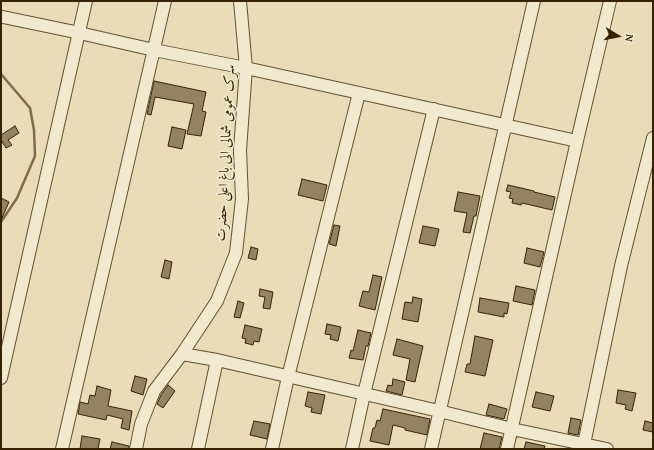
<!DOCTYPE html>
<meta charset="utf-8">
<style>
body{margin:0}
#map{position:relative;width:654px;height:450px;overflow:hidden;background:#eadcb6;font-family:"Gentium Book Plus",serif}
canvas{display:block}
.frame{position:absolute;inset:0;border:2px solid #372206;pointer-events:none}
.north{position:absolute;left:598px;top:16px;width:40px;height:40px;-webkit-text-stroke:3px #f1e8d0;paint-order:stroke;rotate:100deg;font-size:11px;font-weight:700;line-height:16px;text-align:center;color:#372206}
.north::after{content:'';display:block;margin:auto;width:14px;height:18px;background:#372206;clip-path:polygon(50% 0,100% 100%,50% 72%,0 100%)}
</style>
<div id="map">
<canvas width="654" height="450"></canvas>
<div class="frame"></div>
<div class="north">N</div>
</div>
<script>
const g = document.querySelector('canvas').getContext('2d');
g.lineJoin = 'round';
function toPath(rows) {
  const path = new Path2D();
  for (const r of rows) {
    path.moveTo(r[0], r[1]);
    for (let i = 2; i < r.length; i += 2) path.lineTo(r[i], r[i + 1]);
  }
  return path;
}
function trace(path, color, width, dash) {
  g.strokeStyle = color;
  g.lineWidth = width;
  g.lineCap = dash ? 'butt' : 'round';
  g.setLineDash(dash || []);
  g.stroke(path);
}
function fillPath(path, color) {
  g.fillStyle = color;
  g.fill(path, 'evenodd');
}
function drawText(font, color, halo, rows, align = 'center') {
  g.font = font + ' "Gentium Book Plus",Amiri,serif';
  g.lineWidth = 3;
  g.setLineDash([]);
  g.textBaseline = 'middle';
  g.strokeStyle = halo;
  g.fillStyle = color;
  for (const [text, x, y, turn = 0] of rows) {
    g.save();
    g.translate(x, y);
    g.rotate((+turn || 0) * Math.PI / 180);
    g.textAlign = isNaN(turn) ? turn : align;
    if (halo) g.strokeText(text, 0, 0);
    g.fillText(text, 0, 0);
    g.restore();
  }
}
const stream = toPath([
 [1,74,30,108,34,130,35,156,17,198,1,222]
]);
const building = toPath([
 [154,81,206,92,202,111,206,112,201,136,187,134,194,104,155,97,151,115,147,114,154,81],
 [15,126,19,133,8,140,12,145,6,148,1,140,1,135,15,126],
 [172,127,186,130,182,149,168,146,172,127],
 [302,179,327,185,323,201,298,195,302,179],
 [508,185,534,191,534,192,555,197,552,210,522,203,521,205,512,203,513,199,509,198,511,192,506,191,508,185],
 [458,192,480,196,476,216,474,216,470,233,463,232,467,213,454,211,458,192],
 [1,198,9,202,1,220,1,198],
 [334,225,340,226,336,246,329,244,334,225],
 [423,226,439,229,435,246,419,243,423,226],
 [251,247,258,249,256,260,248,258,251,247],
 [527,248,544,252,540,267,524,263,527,248],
 [165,260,172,262,169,279,161,277,165,260],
 [373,275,382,277,375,310,359,306,363,291,369,292,373,275],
 [516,286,535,290,532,305,513,301,516,286],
 [260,289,273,292,270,309,263,308,265,297,259,296,260,289],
 [413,297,422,299,418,322,402,319,405,302,412,303,413,297],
 [480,298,509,303,507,314,504,313,504,317,478,312,480,298],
 [238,301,244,303,240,318,234,317,238,301],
 [327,324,341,327,338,341,330,339,331,335,325,334,327,324],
 [245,325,262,329,259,342,254,341,253,345,245,343,246,339,242,338,245,325],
 [358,330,371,333,368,346,366,346,363,360,349,358,351,350,353,351,358,330],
 [475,336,493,340,485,376,465,372,467,364,470,364,475,336],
 [397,339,423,346,415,382,406,380,410,359,393,355,397,339],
 [135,376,147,379,143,395,131,391,135,376],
 [393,379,405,382,402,395,386,391,388,385,392,386,393,379],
 [168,385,175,391,163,408,157,404,161,395,168,385],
 [97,386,111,390,108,406,132,411,129,430,121,428,123,419,107,415,106,420,78,414,80,402,88,404,90,395,95,396,97,386],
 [618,390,636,393,632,411,625,409,626,405,616,403,618,390],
 [308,392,325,395,321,414,311,412,312,408,305,406,308,392],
 [536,392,554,396,550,411,532,407,536,392],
 [489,404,507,409,504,419,486,415,489,404],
 [383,409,430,419,427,435,405,430,405,428,393,425,389,445,370,441,373,428,375,428,377,420,380,421,383,409],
 [571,418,581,420,578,435,568,433,571,418],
 [254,421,270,424,267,439,250,435,254,421],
 [645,421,653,423,653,432,643,430,645,421],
 [484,433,502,437,499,449,480,449,484,433],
 [82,436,100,439,98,449,80,449,82,436],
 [112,442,129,446,129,449,110,449,112,442],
 [526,442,545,446,544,449,524,449,526,442]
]);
const minor = toPath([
 [3,17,75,32,154,50,246,68,577,141],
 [182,354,217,360,439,411,512,429,607,449],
 [1,378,86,1],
 [62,449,165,1],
 [136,449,141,424,154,391,182,354,217,301,236,253,242,199,240,150,246,68,240,1],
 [198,449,217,360],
 [272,449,288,377,359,93],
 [352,449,364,394,434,109],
 [431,449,534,1],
 [507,449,577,141,610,1],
 [583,449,621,266,653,138]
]);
const streetNames = [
 ["سرک عمومی شمالی الی باغ اعلی حضرت",226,153,-87]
];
trace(stream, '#7e6c4c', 2.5);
fillPath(building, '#948362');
trace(building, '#372206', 1);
trace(minor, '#645032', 14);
trace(minor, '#f1e8d0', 12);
drawText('14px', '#372206', '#f1e8d0', streetNames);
</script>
